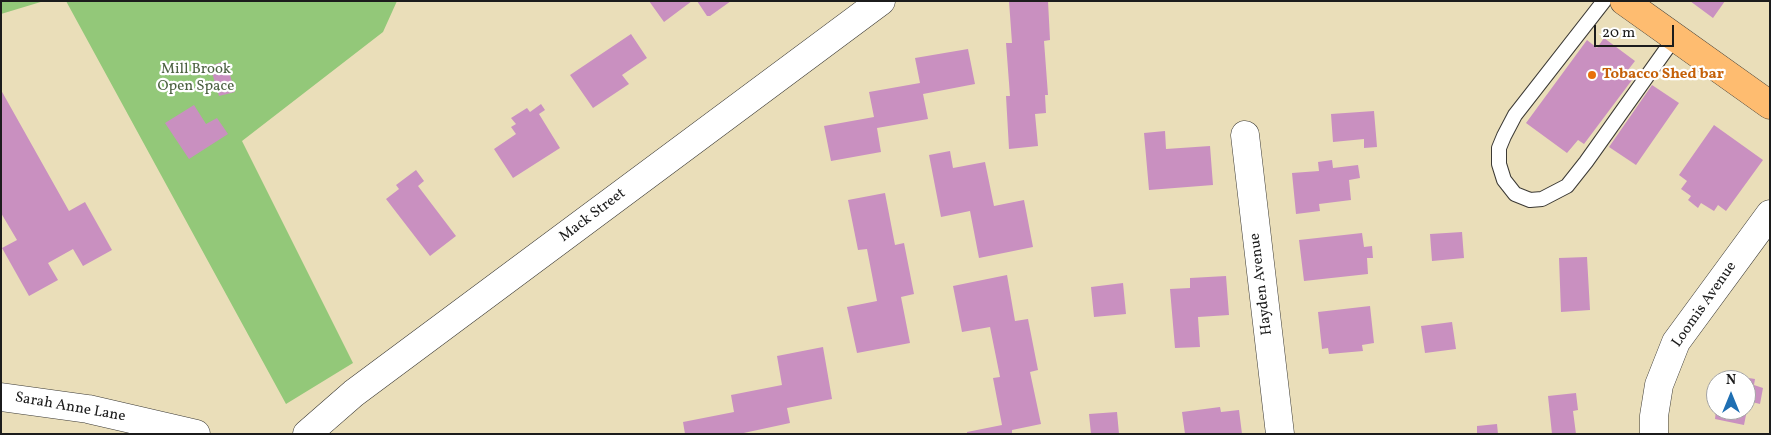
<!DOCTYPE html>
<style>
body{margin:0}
#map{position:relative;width:1771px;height:435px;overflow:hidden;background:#eadeb9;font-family:Vollkorn,serif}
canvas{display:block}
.frame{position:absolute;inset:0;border:2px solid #1c1c1c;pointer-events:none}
.north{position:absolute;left:1706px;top:370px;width:50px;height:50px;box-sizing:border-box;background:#fff;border:1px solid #a4a4a4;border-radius:50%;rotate:0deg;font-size:14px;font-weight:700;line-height:20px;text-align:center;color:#1c1c1c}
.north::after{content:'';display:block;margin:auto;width:18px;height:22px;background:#1f6fb2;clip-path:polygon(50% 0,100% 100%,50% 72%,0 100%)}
.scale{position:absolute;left:1594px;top:25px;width:80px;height:22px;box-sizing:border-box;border:2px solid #1c1c1c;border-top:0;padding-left:6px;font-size:15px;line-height:18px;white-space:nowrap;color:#1c1c1c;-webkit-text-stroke:4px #fff;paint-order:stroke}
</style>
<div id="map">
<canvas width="1771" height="435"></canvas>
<div class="frame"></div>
<div class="north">N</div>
<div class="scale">20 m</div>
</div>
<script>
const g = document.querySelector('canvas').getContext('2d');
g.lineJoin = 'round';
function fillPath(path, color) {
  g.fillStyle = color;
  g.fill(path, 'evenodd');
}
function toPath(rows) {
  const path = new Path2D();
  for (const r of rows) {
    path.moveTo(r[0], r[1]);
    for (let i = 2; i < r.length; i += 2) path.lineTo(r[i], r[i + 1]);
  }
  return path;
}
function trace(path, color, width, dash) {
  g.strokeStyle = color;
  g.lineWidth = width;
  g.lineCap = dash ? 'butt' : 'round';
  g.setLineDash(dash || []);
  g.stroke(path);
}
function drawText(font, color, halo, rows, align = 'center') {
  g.font = font + ' Vollkorn,serif';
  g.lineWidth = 4.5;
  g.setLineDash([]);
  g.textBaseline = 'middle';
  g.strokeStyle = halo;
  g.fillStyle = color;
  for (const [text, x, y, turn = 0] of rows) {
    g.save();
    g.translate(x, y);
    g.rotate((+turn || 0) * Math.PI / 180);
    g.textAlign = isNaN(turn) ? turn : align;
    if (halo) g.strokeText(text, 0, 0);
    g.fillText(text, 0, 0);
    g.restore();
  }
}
const green = toPath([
 [1,1,44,1,1,14],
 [66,1,397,1,383,32,242,141,353,363,286,404]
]);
const building = toPath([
 [649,1,692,1,664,22],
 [697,1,731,1,710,16,707,16],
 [1009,1,1048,1,1050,40,1044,41,1048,95,1045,95,1046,113,1035,114,1038,146,1009,149,1006,96,1010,96,1006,43,1012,43],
 [1690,1,1725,1,1713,18],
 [631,34,647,58,622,75,629,84,593,108,570,75],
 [1604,38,1635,61,1628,70,1635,76,1584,144,1578,140,1567,153,1526,123,1587,40,1597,48],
 [968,49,975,84,923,94,928,119,877,128,881,152,831,161,824,126,874,117,869,92,920,83,915,58],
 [226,61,235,92,219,96,210,66],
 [1652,85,1679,103,1636,165,1609,147],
 [1,90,69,211,85,202,112,250,83,266,73,249,48,263,58,280,29,296,2,248,17,240,1,213],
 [541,104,545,110,539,114,560,148,513,178,494,149,516,134,511,127,516,124,511,118,527,108,530,112],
 [194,105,206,124,217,118,228,134,189,159,165,123],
 [1374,111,1377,147,1364,148,1364,139,1333,142,1331,114],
 [1714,125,1763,160,1726,211,1718,205,1714,211,1701,203,1698,208,1688,200,1691,196,1681,189,1687,181,1679,175],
 [1165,131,1166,149,1210,146,1213,185,1149,190,1144,133],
 [950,151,953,168,985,162,994,206,1024,200,1033,247,979,258,970,211,941,217,929,155],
 [1332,160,1333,168,1358,165,1360,178,1349,180,1351,200,1319,204,1320,211,1296,214,1292,173,1319,171,1318,162],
 [416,170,424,181,418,186,456,236,430,256,386,199,399,189,396,185],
 [885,193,895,245,904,243,914,294,901,297,910,343,857,353,847,307,877,301,867,249,858,250,848,200],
 [1462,232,1464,258,1432,261,1430,234],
 [1362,233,1364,247,1372,246,1373,258,1367,258,1368,274,1304,281,1299,240],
 [1587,257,1590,310,1561,312,1559,258],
 [1007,275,1015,321,1028,319,1038,370,1030,372,1041,424,1012,430,1012,434,967,434,967,432,1002,425,993,378,1000,377,990,327,962,332,953,286],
 [1226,276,1229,315,1198,317,1200,347,1175,348,1170,289,1190,288,1190,278],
 [1123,283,1126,314,1094,317,1091,287],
 [1370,306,1374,343,1362,345,1363,351,1329,354,1328,348,1322,349,1318,312],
 [1452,322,1456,349,1425,353,1421,326],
 [823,347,832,399,787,408,790,423,739,434,685,434,683,422,734,412,731,395,782,385,777,356],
 [1724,374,1755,379,1754,385,1763,388,1760,404,1748,401,1746,409,1746,380,1719,380],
 [1576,393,1578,410,1573,411,1576,434,1552,434,1548,396],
 [1220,407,1221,412,1239,410,1242,434,1185,434,1182,412],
 [1716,410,1747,410,1744,425,1715,419],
 [1117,412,1119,434,1091,434,1089,414],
 [1497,424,1498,434,1477,434,1477,426]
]);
const service = toPath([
 [1604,1,1515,115,1504,136,1499,148,1499,164,1504,180,1515,194,1530,200,1542,199,1567,186,1586,162,1675,37]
]);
const minor = toPath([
 [1245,135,1280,434],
 [1,397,88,409,196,434],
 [1654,434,1654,416,1659,385,1676,342,1770,214]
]);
const tertiary = toPath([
 [307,434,354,393,881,1]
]);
const primary = toPath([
 [1624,1,1770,105]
]);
const markers = [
 [1592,75,5,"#e8710a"]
];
const parkNames = [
 ["Mill Brook",196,70],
 ["Open Space",196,87]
];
const foodNames = [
 ["Tobacco Shed bar",1602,75]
];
const streetNames = [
 ["Mack Street",593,216,-37],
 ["Hayden Avenue",1262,284,-97],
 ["Loomis Avenue",1705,305,-55],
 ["Sarah Anne Lane",70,408,10]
];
fillPath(green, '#93c879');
fillPath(building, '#c990c0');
trace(service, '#3b3934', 16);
trace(minor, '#3b3934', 29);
trace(tertiary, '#3b3934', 29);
trace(primary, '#3b3934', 29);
trace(service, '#fff', 14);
trace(minor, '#fff', 28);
trace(tertiary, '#fff', 28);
trace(primary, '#febc70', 28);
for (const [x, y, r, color] of markers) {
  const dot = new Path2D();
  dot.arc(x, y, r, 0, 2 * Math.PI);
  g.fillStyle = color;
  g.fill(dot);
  trace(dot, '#fff', 2);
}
drawText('15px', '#4c6141', '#fff', parkNames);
drawText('bold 15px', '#c56008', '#fff', foodNames, 'left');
drawText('15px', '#1c1c1c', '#fff', streetNames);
</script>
